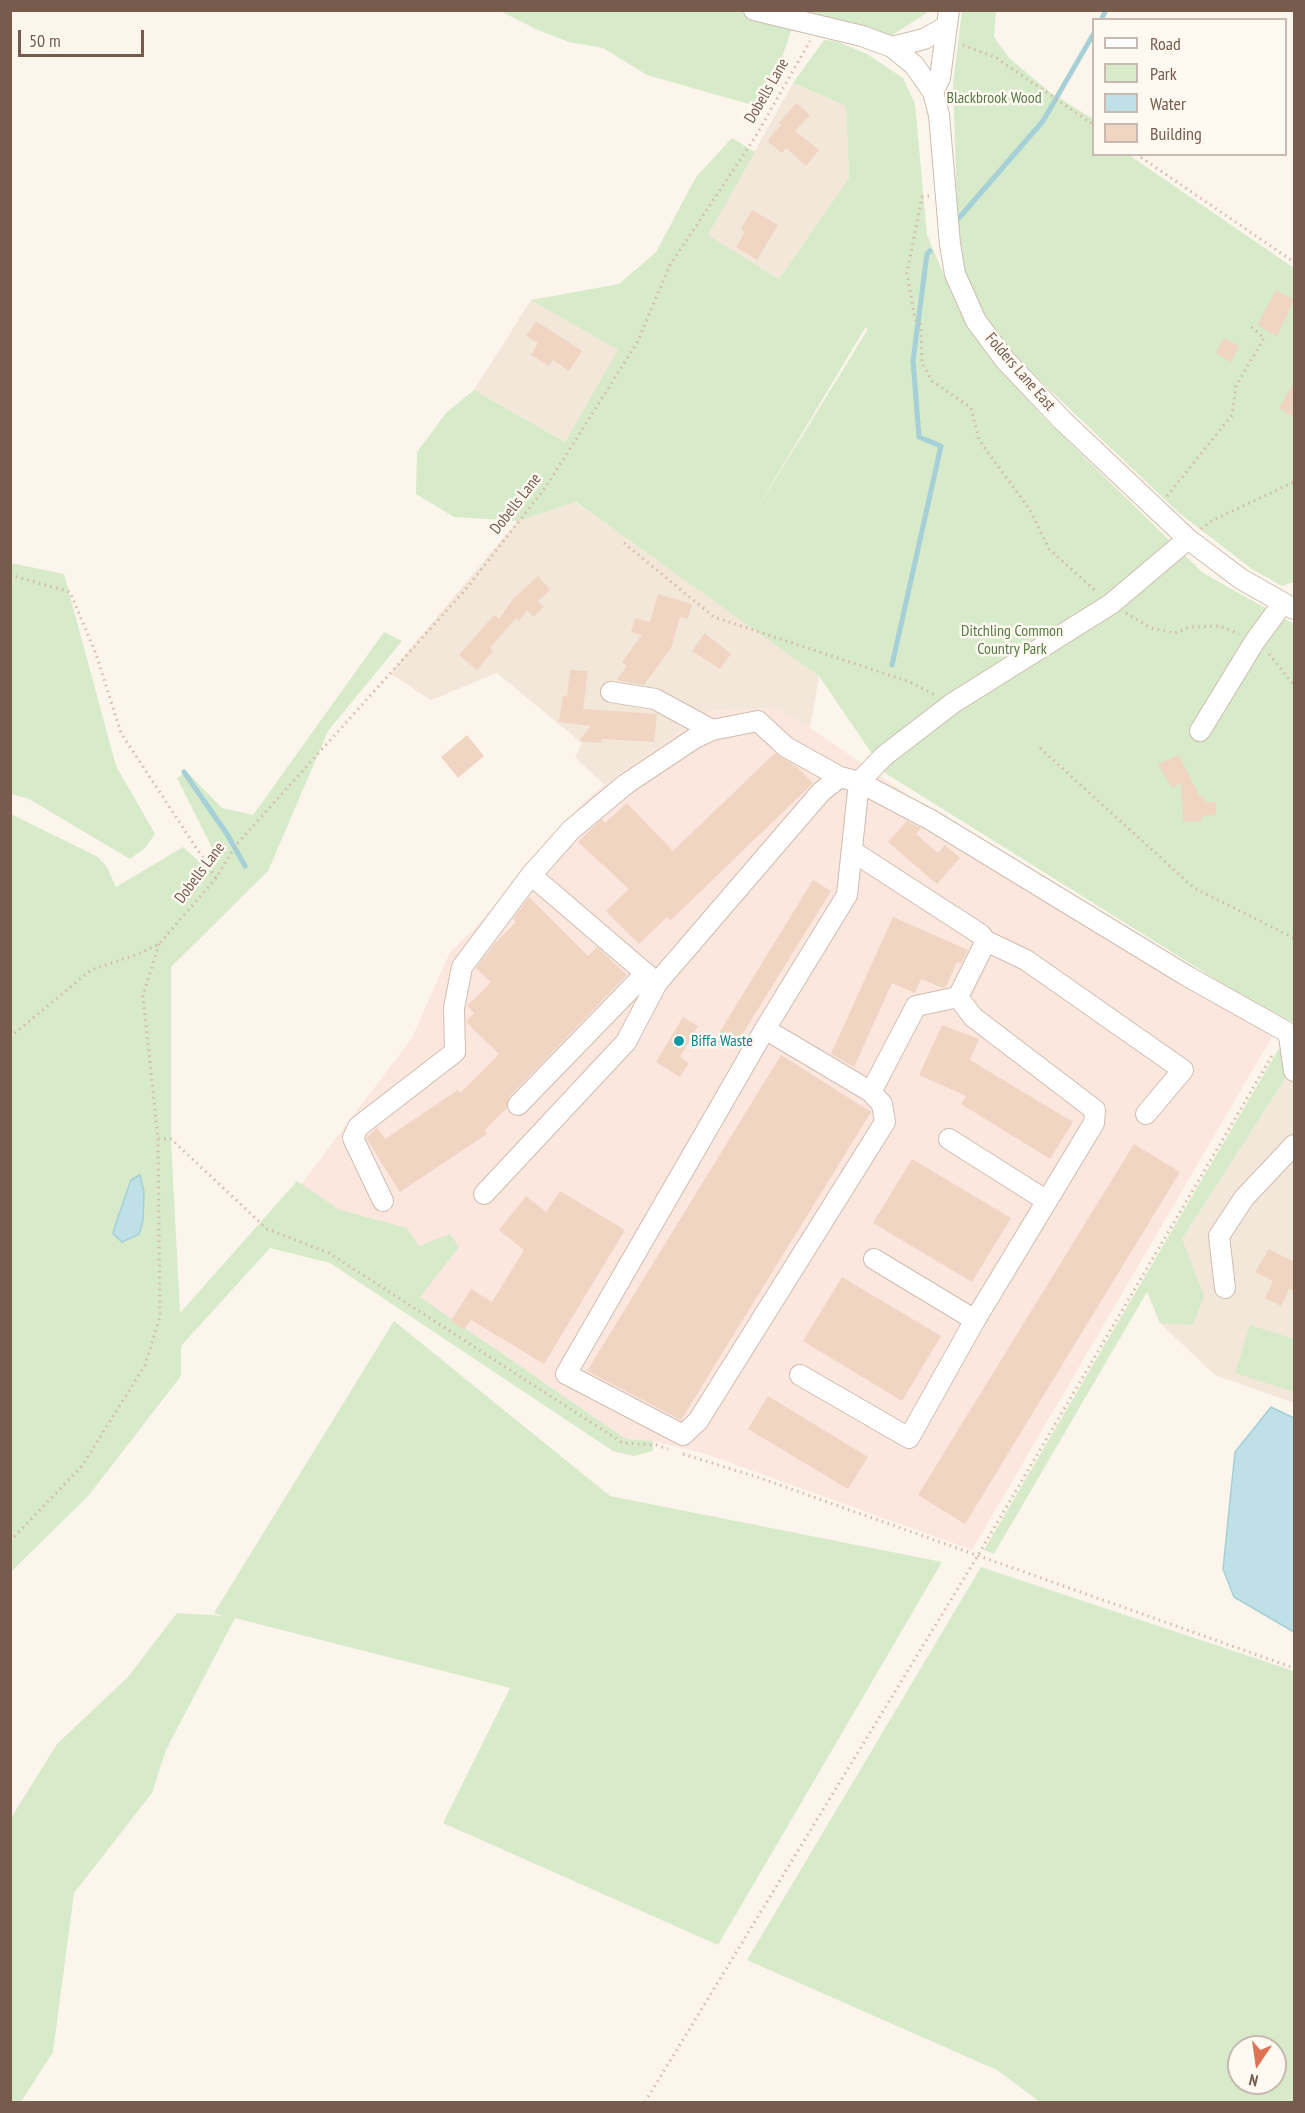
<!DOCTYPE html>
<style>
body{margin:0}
#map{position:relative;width:1305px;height:2113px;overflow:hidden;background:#fcf5eb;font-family:"PT Sans Narrow",sans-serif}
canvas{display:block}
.frame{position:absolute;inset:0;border:12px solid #775c4e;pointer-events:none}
.legend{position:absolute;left:1092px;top:18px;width:195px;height:138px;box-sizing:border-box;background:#fef9f1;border:2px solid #c8bab0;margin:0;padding:8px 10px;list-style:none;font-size:18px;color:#775c4e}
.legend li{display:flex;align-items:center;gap:12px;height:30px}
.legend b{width:30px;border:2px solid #c8bab0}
.north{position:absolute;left:1227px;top:2035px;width:60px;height:60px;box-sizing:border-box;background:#fef9f1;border:2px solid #c8bab0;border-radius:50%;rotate:193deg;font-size:16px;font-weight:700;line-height:24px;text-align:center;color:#775c4e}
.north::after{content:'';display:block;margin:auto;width:21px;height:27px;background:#e07356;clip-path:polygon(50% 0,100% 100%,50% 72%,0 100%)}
.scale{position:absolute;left:18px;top:30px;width:126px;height:27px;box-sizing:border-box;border:3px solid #775c4e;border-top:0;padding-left:8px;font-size:18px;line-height:21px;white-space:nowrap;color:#775c4e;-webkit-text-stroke:4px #fef9f1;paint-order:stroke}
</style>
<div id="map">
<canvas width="1305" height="2113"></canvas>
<div class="frame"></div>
<ul class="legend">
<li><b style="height:8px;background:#fff"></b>Road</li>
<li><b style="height:16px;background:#d7eac9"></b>Park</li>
<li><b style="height:16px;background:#bfe0e6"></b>Water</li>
<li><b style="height:16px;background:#f0d5c3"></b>Building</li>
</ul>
<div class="north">N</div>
<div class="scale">50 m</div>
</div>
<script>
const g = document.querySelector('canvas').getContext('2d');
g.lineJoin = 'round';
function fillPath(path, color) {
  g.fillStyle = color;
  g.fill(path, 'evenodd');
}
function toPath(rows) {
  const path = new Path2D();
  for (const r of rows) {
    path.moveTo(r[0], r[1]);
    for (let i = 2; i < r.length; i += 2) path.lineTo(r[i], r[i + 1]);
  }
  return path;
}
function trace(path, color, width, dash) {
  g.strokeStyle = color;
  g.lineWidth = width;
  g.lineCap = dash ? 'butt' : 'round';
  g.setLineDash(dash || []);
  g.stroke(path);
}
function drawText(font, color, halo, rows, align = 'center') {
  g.font = font + ' "PT Sans Narrow",sans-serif';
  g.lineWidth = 5;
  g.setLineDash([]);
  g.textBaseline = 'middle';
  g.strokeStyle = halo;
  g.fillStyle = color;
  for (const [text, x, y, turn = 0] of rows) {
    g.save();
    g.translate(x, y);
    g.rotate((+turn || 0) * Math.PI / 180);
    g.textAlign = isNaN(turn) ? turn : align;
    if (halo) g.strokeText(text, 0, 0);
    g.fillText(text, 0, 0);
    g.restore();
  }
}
const residential = toPath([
 [793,83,846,106,849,178,779,279,708,235],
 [531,300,619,350,565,442,474,390],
 [569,498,706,593,819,676,810,728,776,708,709,711,604,785,575,757,582,743,497,673,431,700,390,673,536,499],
 [1294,1065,1294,1403,1215,1375,1160,1323,1148,1292]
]);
const commercial = toPath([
 [776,708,810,728,1182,982,1276,1030,972,1550,706,1454,653,1441,626,1439,420,1297,272,1223,412,1038,450,952,477,926,582,804,604,785,709,711]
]);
const green = toPath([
 [500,11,930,11,886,39,795,19,777,72,759,107,647,75,603,48,569,42,538,30],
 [962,11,996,11,994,37,1009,58,1051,93,1093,119,1094,154,1129,155,1294,268,1294,582,1282,586,1252,569,1179,513,1013,355,985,321,971,297,963,268,957,207,953,84],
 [824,40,836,41,867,54,903,78,915,104,927,235,959,310,994,361,1043,417,1203,573,1294,624,1294,1065,1182,1239,1204,1296,1193,1325,1160,1323,1147,1292,994,1554,984,1550,1294,1023,1223,984,885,773,819,676,576,502,518,521,454,517,416,494,417,452,446,413,474,390,565,442,618,350,531,300,619,284,656,252,696,177,732,138,755,152,708,235,779,279,849,178,846,106,793,83],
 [865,328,868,329,752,517],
 [11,563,64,574,116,766,155,834,145,848,130,859,29,799,11,794],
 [384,632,402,641,328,731,268,871,171,967,171,1139,180,1313,297,1181,340,1210,407,1228,419,1246,450,1234,459,1247,420,1297,626,1439,653,1441,653,1451,634,1456,613,1451,330,1263,270,1248,181,1346,181,1376,89,1495,11,1572,11,814,98,857,107,867,116,887,183,847,202,864,213,850,177,778,187,772,222,808,253,815],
 [394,1321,610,1496,942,1562,718,1945,443,1823,510,1688,235,1618,166,1750,152,1793,74,1893,53,2052,21,2102,11,2102,11,1818,57,1744,127,1678,177,1613,224,1616,214,1613],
 [1250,1325,1294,1339,1294,1392,1235,1373],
 [981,1567,1294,1671,1294,2102,1040,2102,997,2070,747,1960],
 [1239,2047,1275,2047,1275,2083,1239,2083]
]);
const water = toPath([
 [140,1175,144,1192,143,1220,139,1234,122,1242,113,1234,115,1226,131,1180,140,1175],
 [1271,1407,1294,1418,1294,1632,1234,1597,1223,1569,1235,1452,1271,1407]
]);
const stream = toPath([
 [1101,20,1106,10],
 [959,218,1043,121,1094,33],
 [892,665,941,446,919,437,913,361,927,254,930,251],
 [184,772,227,834,245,866]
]);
const building = toPath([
 [796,103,810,115,795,131,819,150,806,166,786,148,782,153,767,141,781,125,779,123],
 [752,210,778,225,757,260,736,247,745,232,741,229],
 [1276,290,1294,300,1277,336,1257,325],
 [536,321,582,351,569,371,553,360,549,366,531,355,538,343,526,336],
 [1224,338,1239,346,1231,362,1216,353],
 [1294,382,1294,417,1279,408],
 [538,576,550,590,538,601,544,607,533,617,527,610,519,621,516,618,490,648,493,651,477,670,459,655,494,615,499,619,514,598],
 [658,594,692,604,688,619,680,617,671,648,644,685,621,681,617,679,627,666,622,662,642,635,631,632,635,618,650,622],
 [705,633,731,654,720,669,692,651],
 [570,670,588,671,583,709,657,714,654,742,602,739,601,743,579,741,591,726,559,722,563,696,567,696],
 [467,735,484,756,458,778,441,757],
 [775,753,797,767,813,783,670,921,667,917,639,944,606,911,629,889,578,842,602,819,605,823,627,803,673,851],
 [1179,755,1199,796,1204,796,1205,802,1216,802,1216,815,1202,816,1202,821,1183,822,1181,783,1172,788,1158,764],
 [907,821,921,828,916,834,938,853,945,845,960,858,937,884,888,842],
 [813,880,831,891,737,1043,719,1033],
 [529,897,588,956,597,947,627,975,509,1097,507,1108,485,1130,487,1134,400,1192,366,1138,377,1128,385,1139,458,1090,460,1093,499,1054,466,1022,474,1013,467,1006,491,982,476,968,495,943,516,922,513,919],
 [893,917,968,950,961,964,957,962,946,987,942,988,921,979,915,993,892,983,854,1067,831,1054],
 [683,1017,698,1026,680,1057,689,1063,680,1077,656,1062],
 [942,1025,979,1039,970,1060,1073,1122,1050,1159,961,1104,966,1096,919,1075],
 [781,1055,871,1112,681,1420,587,1371],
 [1134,1144,1180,1172,965,1524,918,1495],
 [912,1159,1011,1218,972,1282,873,1223],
 [560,1191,625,1230,544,1364,471,1320,464,1330,451,1321,471,1289,492,1302,505,1281,524,1250,499,1230,526,1196,546,1212],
 [1269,1249,1294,1262,1294,1291,1289,1289,1281,1306,1265,1298,1273,1281,1255,1272],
 [842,1277,941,1336,902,1401,803,1341],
 [768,1396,868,1457,848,1489,748,1429]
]);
const path = toPath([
 [963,45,995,57,1094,125],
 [1136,154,1294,262],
 [929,196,922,197,907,273,915,319,921,325,922,363,932,381,971,408,979,440,1030,510,1049,549,1097,592],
 [1167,496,1232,415,1236,386,1264,338,1248,324],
 [1201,529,1213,520,1294,482],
 [624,543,714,617,910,682,935,695],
 [10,575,70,592,96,654,121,733,216,878],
 [1126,613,1151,628,1175,633,1190,627,1220,626,1239,634],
 [1269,654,1294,685],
 [1040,748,1194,888,1294,938],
 [10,1037,91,970,138,954,159,944,216,878,236,845,466,589,545,488,637,343,670,265,754,139,810,41],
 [158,1139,171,1139,267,1229,329,1253,623,1443,656,1445,668,1449],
 [683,1454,760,1478,1294,1668],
 [10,1541,82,1466,145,1365,160,1317,158,1139,143,996,159,944],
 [645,2102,977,1557,1273,1054]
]);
const minor = toPath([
 [754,10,862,36,892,47,914,65,933,92,939,115,950,244,955,274,976,321,1005,360,1062,420,1188,539,1241,579,1294,609],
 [892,47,924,39,947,26],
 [933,92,940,78,949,10],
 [611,692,655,699,712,730],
 [1200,731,1255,641,1283,603],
 [986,941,1026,960,1183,1070,1146,1114],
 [657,983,821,792,840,777],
 [765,1029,566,1374,683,1435,698,1421,885,1122,882,1104,871,1092,916,1006,958,997,986,941,980,934,852,851],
 [871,1092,765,1029,847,895,859,782,931,820,1187,976,1285,1031,1289,1036,1294,1071],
 [518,1105,646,973],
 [949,1139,1047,1201],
 [484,1194,626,1042,657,983,531,875],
 [383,1201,353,1138,358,1127,455,1052,454,1008,462,967,531,875,571,830,626,784,695,738,712,730,758,721,786,747,840,777,859,782,884,756,953,703,1111,604,1188,539],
 [874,1259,975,1320],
 [1225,1288,1219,1236,1244,1198,1294,1145],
 [800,1375,909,1438,975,1320,1094,1123,1095,1110,973,1017,958,997]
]);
const markers = [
 [679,1041,6,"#0f9aa8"]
];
const streetNames = [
 ["Dobells Lane",767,91,-60],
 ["Folders Lane East",1020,372,49],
 ["Dobells Lane",516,504,-52],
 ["Dobells Lane",200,873,-53]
];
const parkNames = [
 ["Blackbrook Wood",994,98],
 ["Ditchling Common",1012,631],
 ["Country Park",1012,649]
];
const cultureNames = [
 ["Biffa Waste",691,1041]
];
fillPath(residential, '#f3e7d9');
fillPath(commercial, '#fce7df');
fillPath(green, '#d7eac9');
fillPath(water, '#bfe0e6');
trace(water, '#a6d0d7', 1.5);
trace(stream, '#a6d0d7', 5);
fillPath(building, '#f0d5c3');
trace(minor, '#cebdb0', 22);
trace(path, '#d6b8a6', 3, [1.5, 4.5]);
trace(minor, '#fff', 20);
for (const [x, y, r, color] of markers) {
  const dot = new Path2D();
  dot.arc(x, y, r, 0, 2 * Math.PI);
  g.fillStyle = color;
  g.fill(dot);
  trace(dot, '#fef9f1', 2);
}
drawText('16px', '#775c4e', '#fef9f1', streetNames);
drawText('16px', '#567c46', '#fef9f1', parkNames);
drawText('16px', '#0d838f', '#fef9f1', cultureNames, 'left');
</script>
